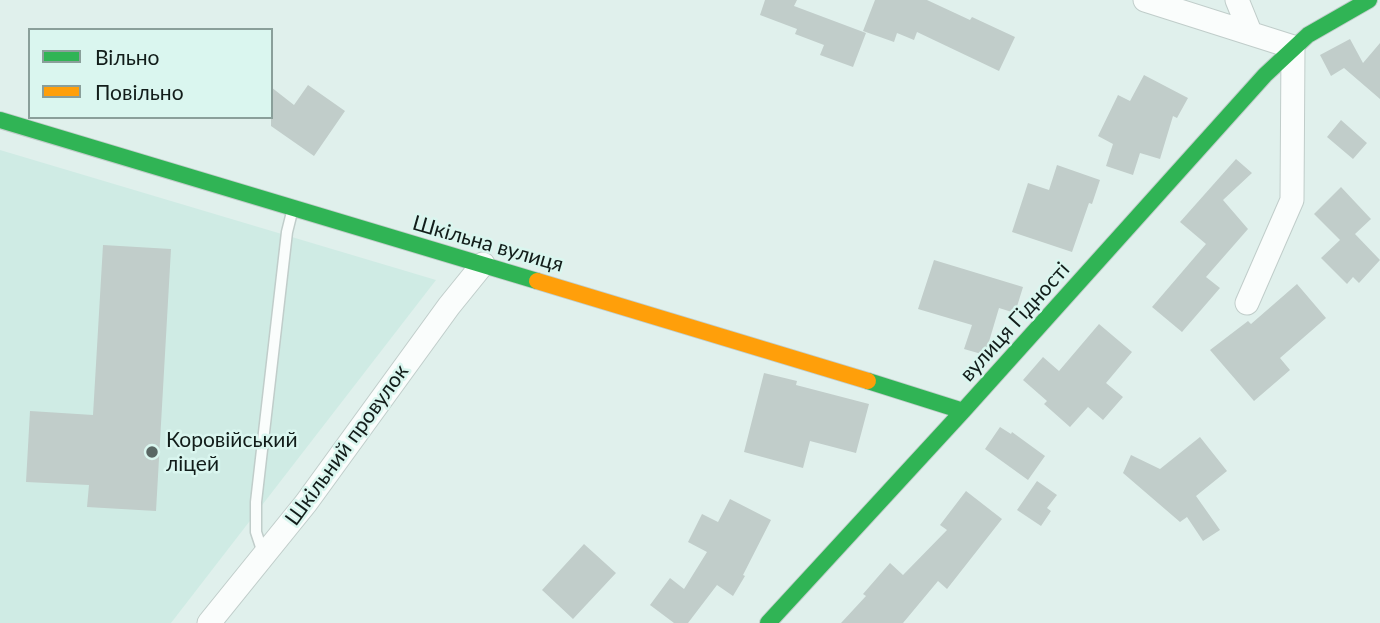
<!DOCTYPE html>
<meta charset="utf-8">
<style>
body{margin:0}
#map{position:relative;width:1380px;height:623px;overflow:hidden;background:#e0f0ec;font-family:Lato,sans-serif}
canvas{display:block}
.legend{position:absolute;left:28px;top:28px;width:245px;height:91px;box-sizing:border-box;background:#daf6ef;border:2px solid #8a9f9a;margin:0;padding:9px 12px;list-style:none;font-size:21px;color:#121d1a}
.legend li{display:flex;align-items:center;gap:14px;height:35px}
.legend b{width:35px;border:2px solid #8a9f9a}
</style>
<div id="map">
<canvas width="1380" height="623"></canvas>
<ul class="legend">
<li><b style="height:9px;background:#30b455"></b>Вільно</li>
<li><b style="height:9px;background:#ff9f0a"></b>Повільно</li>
</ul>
</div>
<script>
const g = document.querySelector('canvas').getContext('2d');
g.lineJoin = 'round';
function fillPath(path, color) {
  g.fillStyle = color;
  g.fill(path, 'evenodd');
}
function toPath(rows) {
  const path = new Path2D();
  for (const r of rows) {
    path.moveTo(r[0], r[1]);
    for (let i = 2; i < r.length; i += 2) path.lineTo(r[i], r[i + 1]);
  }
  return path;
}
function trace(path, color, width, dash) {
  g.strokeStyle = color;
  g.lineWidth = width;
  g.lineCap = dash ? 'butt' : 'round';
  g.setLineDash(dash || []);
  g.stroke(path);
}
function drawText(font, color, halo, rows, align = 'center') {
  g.font = font + ' Lato,sans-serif';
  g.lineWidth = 5;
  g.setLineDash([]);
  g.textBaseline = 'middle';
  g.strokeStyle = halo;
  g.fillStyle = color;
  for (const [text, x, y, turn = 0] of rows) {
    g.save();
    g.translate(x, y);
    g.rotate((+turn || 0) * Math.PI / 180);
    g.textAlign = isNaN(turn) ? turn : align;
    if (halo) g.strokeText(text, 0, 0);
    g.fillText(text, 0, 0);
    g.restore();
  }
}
const built = toPath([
 [0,150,436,280,171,623,0,623]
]);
const building = toPath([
 [765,0,797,0,794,6,866,33,853,67,820,55,824,45,795,34,797,29,760,15],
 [875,0,927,0,970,20,972,17,1015,37,999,71,917,32,914,40,897,33,894,42,863,31],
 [1350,39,1363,63,1380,43,1380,99,1344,68,1331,76,1320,55],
 [1144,75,1188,98,1177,118,1173,116,1160,159,1140,153,1133,175,1106,166,1113,144,1098,136,1118,95,1130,101],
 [308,85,345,111,314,156,271,126,271,87,294,105],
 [1341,120,1367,143,1353,159,1327,137],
 [1236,159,1252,173,1223,200,1248,229,1206,277,1220,288,1182,332,1152,307,1206,244,1180,222],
 [1057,165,1100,180,1092,204,1089,203,1072,252,1012,232,1028,183,1049,190],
 [1341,187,1371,219,1355,234,1380,260,1359,283,1353,277,1347,284,1321,258,1340,240,1314,214],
 [103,245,171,249,156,511,87,507,89,485,26,482,30,411,93,415],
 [934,260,1023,287,1015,313,999,308,985,355,964,349,972,325,918,309],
 [1297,284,1326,318,1280,358,1290,370,1254,401,1210,350,1248,321,1251,324],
 [1099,324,1132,352,1106,383,1123,397,1103,420,1088,407,1070,427,1044,404,1047,401,1023,380,1043,357,1059,371],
 [764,373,797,381,796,385,869,404,856,453,810,441,803,468,744,452],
 [1000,427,1011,434,1012,432,1045,456,1028,480,985,449],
 [1200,437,1227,471,1196,496,1220,530,1203,541,1187,517,1180,522,1123,473,1131,455,1160,469],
 [1037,481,1057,495,1047,508,1051,511,1041,526,1017,510],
 [966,491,1002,519,947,589,938,581,903,623,841,623,866,596,863,594,890,563,903,575,947,530,940,525],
 [730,499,771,520,743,575,745,576,733,596,717,585,688,623,674,623,650,605,670,578,684,589,707,552,688,542,702,514,718,522],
 [584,544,616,573,573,619,542,590]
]);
const lane = toPath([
 [264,556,256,532,256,502,287,232,292,212]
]);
const street = toPath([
 [1145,0,1293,47,1292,200,1247,303],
 [1237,0,1250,32],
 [209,623,306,503,449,306,483,264]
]);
const fast = toPath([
 [0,120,537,281],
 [868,381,963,411],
 [768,623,963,411,1265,75,1308,35,1369,0]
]);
const slow = toPath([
 [537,281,868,381]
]);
const markers = [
 [152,452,7,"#5a6764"]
];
const streetNames = [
 ["Шкільна вулиця",488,244,16],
 ["вулиця Гідності",1015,322,-48],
 ["Шкільний провулок",347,445,-54]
];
const poiNames = [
 ["Коровійський",166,440],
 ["ліцей",166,464]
];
fillPath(built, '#cfebe4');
fillPath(building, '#c1cdca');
trace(lane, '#c0cdca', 13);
trace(street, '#c0cdca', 25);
trace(fast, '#c0cdca', 18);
trace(slow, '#c0cdca', 18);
trace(lane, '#fafdfc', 10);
trace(street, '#fafdfc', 23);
trace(fast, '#30b455', 16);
trace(slow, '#ff9f0a', 16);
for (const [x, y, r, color] of markers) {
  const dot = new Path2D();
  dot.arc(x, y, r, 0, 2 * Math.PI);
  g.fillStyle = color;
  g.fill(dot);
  trace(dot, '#daf6ef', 2.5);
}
drawText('21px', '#121d1a', '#daf6ef', streetNames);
drawText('21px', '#121d1a', '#daf6ef', poiNames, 'left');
</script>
